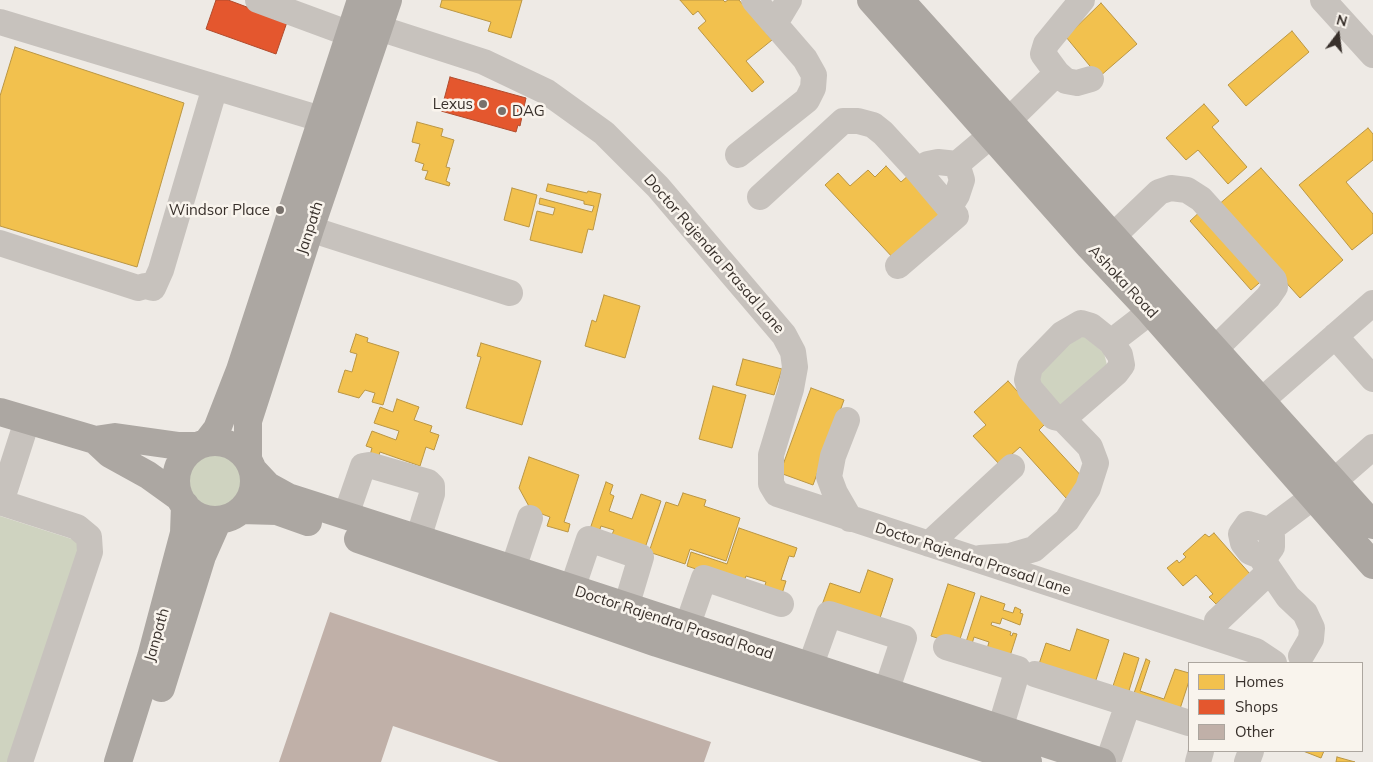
<!DOCTYPE html>
<style>
body{margin:0}
#map{position:relative;width:1373px;height:762px;overflow:hidden;background:#eeeae5;font-family:Mulish,sans-serif}
canvas{display:block}
.legend{position:absolute;left:1188px;top:662px;width:175px;height:90px;box-sizing:border-box;background:#f9f4ed;border:1px solid #aca69f;margin:0;padding:6px 9px;list-style:none;font-size:15px;color:#38302b}
.legend li{display:flex;align-items:center;gap:10px;height:25px}
.legend b{width:25px;border:1px solid #aca69f}
.north{position:absolute;left:1313px;top:10px;width:50px;height:50px;-webkit-text-stroke:4px #f9f4ed;paint-order:stroke;rotate:15deg;font-size:14px;font-weight:700;line-height:20px;text-align:center;color:#38302b}
.north::after{content:'';display:block;margin:auto;width:18px;height:22px;background:#38302b;clip-path:polygon(50% 0,100% 100%,50% 72%,0 100%)}
</style>
<div id="map">
<canvas width="1373" height="762"></canvas>
<ul class="legend">
<li><b style="height:14px;background:#f2c14e"></b>Homes</li>
<li><b style="height:14px;background:#e4572e"></b>Shops</li>
<li><b style="height:14px;background:#c0b0a8"></b>Other</li>
</ul>
<div class="north">N</div>
</div>
<script>
const g = document.querySelector('canvas').getContext('2d');
g.lineJoin = 'round';
function fillPath(path, color) {
  g.fillStyle = color;
  g.fill(path, 'evenodd');
}
function toPath(rows) {
  const path = new Path2D();
  for (const r of rows) {
    if (r.length === 3) {
      path.moveTo(r[0] + r[2], r[1]);
      path.arc(r[0], r[1], r[2], 0, 2 * Math.PI);
      continue;
    }
    path.moveTo(r[0], r[1]);
    for (let i = 2; i < r.length; i += 2) path.lineTo(r[i], r[i + 1]);
  }
  return path;
}
function trace(path, color, width, dash) {
  g.strokeStyle = color;
  g.lineWidth = width;
  g.lineCap = dash ? 'butt' : 'round';
  g.setLineDash(dash || []);
  g.stroke(path);
}
function drawText(font, color, halo, rows, align = 'center') {
  g.font = font + ' Mulish,sans-serif';
  g.lineWidth = 5;
  g.setLineDash([]);
  g.textBaseline = 'middle';
  g.strokeStyle = halo;
  g.fillStyle = color;
  for (const [text, x, y, turn = 0] of rows) {
    g.save();
    g.translate(x, y);
    g.rotate((+turn || 0) * Math.PI / 180);
    g.textAlign = isNaN(turn) ? turn : align;
    if (halo) g.strokeText(text, 0, 0);
    g.fillText(text, 0, 0);
    g.restore();
  }
}
const green = toPath([
 [1084,336,1104,353,1107,365,1067,407,1045,408,1036,367,1054,352],
 [215,481,27],
 [0,516,81,542,9,762,0,762]
]);
const homes = toPath([
 [442,0,522,0,511,38,488,31,491,22,440,7,442,0],
 [680,0,723,0,725,2,728,0,739,0,772,40,746,61,764,82,752,92,698,28,706,21,698,11,693,15,680,0],
 [1101,3,1137,44,1099,77,1066,37,1101,3],
 [1292,31,1309,52,1246,106,1228,85,1292,31],
 [15,47,184,103,137,267,0,226,0,96,15,47],
 [1204,104,1219,121,1212,127,1247,167,1228,184,1198,150,1186,160,1166,138,1204,104],
 [417,122,443,129,441,136,454,140,446,167,450,168,446,181,450,183,449,186,425,179,428,171,422,170,424,164,415,161,420,144,412,142,417,122],
 [1368,128,1373,134,1373,160,1346,182,1373,214,1373,233,1352,250,1299,185,1368,128],
 [886,166,901,182,910,174,946,212,895,260,825,185,838,173,850,186,868,170,875,177,886,166],
 [1261,168,1343,260,1300,298,1217,206,1261,168],
 [548,184,587,193,588,191,601,194,593,230,588,229,582,253,530,240,537,211,553,215,555,208,539,204,540,198,592,212,594,206,584,204,584,201,546,191,548,184],
 [512,188,537,195,529,227,504,220,512,188],
 [1204,208,1266,277,1251,290,1190,221,1204,208],
 [604,295,640,306,625,358,585,346,592,320,596,322,604,295],
 [356,334,368,338,367,342,399,352,383,405,372,402,375,393,365,390,359,398,338,392,345,370,352,372,357,354,350,352,356,334],
 [481,343,541,361,522,425,466,408,481,357,477,356,481,343],
 [743,359,782,369,774,395,736,385,743,359],
 [1008,381,1046,423,1039,430,1085,480,1066,498,1020,447,1000,465,973,436,986,425,974,412,1008,381],
 [713,386,746,395,732,448,699,439,713,386],
 [811,388,844,400,813,485,780,473,811,388],
 [397,399,419,407,414,420,432,426,430,432,439,435,434,450,426,447,420,466,380,452,378,458,370,455,372,448,366,446,372,431,396,440,399,431,374,423,380,407,393,412,397,399],
 [529,457,579,475,564,522,570,524,568,532,547,526,550,517,531,510,519,488,529,457],
 [606,482,613,485,610,494,614,496,609,511,632,519,641,494,661,501,644,551,610,539,614,530,601,526,598,535,589,532,606,482],
 [683,493,706,500,704,506,740,518,726,561,690,549,685,564,649,552,666,502,678,506,683,493],
 [739,528,797,548,794,557,789,556,781,580,786,581,781,597,763,591,766,582,746,576,744,581,738,583,687,566,691,552,727,564,739,528],
 [1214,533,1250,574,1216,604,1209,597,1213,594,1196,575,1183,586,1167,568,1177,560,1179,563,1186,557,1183,554,1205,534,1209,537,1214,533],
 [868,570,893,579,878,624,822,605,830,583,860,593,868,570],
 [948,584,975,593,958,645,931,636,948,584],
 [981,596,1005,604,1003,610,1013,613,1015,607,1021,610,1020,613,1023,614,1020,625,1002,618,1000,624,992,622,991,625,1011,632,1010,635,1012,636,1013,633,1017,634,1010,656,987,649,989,642,974,637,972,644,966,642,981,596],
 [1077,629,1109,640,1094,686,1038,667,1046,643,1070,651,1077,629],
 [1124,653,1139,658,1128,694,1112,689,1124,653],
 [1146,659,1150,661,1140,691,1164,699,1175,669,1189,673,1189,681,1179,712,1133,696,1146,659],
 [1303,751,1324,751,1321,758,1303,751],
 [1337,757,1355,762,1336,762,1337,757]
]);
const shops = toPath([
 [216,0,228,0,287,22,276,54,206,29,216,0],
 [450,77,526,98,520,126,518,125,516,132,441,111,450,77]
]);
const building = toPath([
 [330,612,711,742,704,762,499,762,393,726,381,762,279,762]
]);
const minor = toPath([
 [258,0,350,34],
 [1323,0,1373,55],
 [357,21,484,62,547,92,604,133,658,187,784,335,793,352,795,367,791,389,771,455,771,484,777,494,1256,651,1274,663],
 [772,21,780,15,789,0],
 [0,22,324,120],
 [1057,73,1043,54,1046,44,1082,0],
 [738,155,807,100,813,88,814,75,805,59,754,0],
 [957,164,962,180,957,195,949,208,917,170,928,164,938,162,957,164,1008,121,1057,73,1066,81,1077,83,1091,79],
 [760,197,843,121,858,121,873,125,883,133,917,170],
 [310,229,510,293],
 [1113,236,1159,192,1171,188,1187,190,1201,199,1274,280,1275,287,1268,297,1215,349],
 [0,243,138,288,145,286,153,288,161,270,215,87],
 [898,266,956,216,949,208],
 [1335,336,1373,379],
 [1111,342,1120,355,1122,365,1116,373,1063,419,1054,417,1030,389,1027,380,1030,367,1062,334,1081,323,1091,326,1111,342,1168,298],
 [1261,401,1373,303],
 [847,420,833,456,829,477,835,493,850,519],
 [0,502,77,527,89,537,90,552,20,762],
 [1,502,27,421],
 [346,515,363,466,369,465,428,482,432,486,432,494,418,539],
 [1248,524,1269,530,1272,537,1272,547,1267,554,1260,556,1250,552,1243,543,1241,534,1248,524],
 [1269,530,1333,482,1373,447],
 [929,544,1012,467],
 [1260,556,1288,597,1305,613,1312,628,1311,639,1301,656],
 [980,558,1010,556,1034,549,1067,520,1088,488,1096,463,1090,447,1063,419],
 [513,569,530,518],
 [572,589,589,539,641,557,626,607],
 [1217,621,1270,571],
 [687,627,704,578,781,604],
 [946,647,1018,669,1000,729],
 [810,667,829,614,904,638,886,692],
 [1035,674,1189,723],
 [1108,762,1128,704],
 [1198,762,1201,751],
 [1247,762,1251,751]
]);
const major = toPath([
 [871,0,1089,246,1150,311,1373,565],
 [900,0,1373,525],
 [0,412,95,440,115,437,179,446,196,446],
 [95,440,110,454,148,475,180,498],
 [215,481,39],
 [207,442,217,429,240,370,361,0],
 [248,459,248,421,310,229,388,0],
 [253,470,268,486,288,497,513,569,1102,762],
 [241,510,277,511,308,522],
 [358,539,657,643,1028,762],
 [161,688,202,556,218,520],
 [118,762,151,657,184,533,185,505]
]);
const markers = [
 [483,104,5,"#78716c"],
 [502,111,5,"#78716c"],
 [280,210,5,"#78716c"]
];
const poiNames = [
 ["Lexus",473,104],
 ["DAG",512,111,"left"],
 ["Windsor Place",270,210]
];
const streetNames = [
 ["Janpath",310,228,-72],
 ["Doctor Rajendra Prasad Lane",714,254,49],
 ["Ashoka Road",1123,282,47],
 ["Doctor Rajendra Prasad Lane",973,559,18],
 ["Doctor Rajendra Prasad Road",674,623,18],
 ["Janpath",157,635,-74]
];
fillPath(green, '#cfd3c0');
fillPath(homes, '#f2c14e');
trace(homes, '#ba9644', 1);
fillPath(shops, '#e4572e');
trace(shops, '#b04b2d', 1);
fillPath(building, '#c0b0a8');
trace(minor, '#c7c2bd', 26);
trace(major, '#aca7a2', 28);
for (const [x, y, r, color] of markers) {
  const dot = new Path2D();
  dot.arc(x, y, r, 0, 2 * Math.PI);
  g.fillStyle = color;
  g.fill(dot);
  trace(dot, '#f9f4ed', 2);
}
drawText('15px', '#38302b', '#f9f4ed', poiNames, 'right');
drawText('15px', '#38302b', '#f9f4ed', streetNames);
</script>
